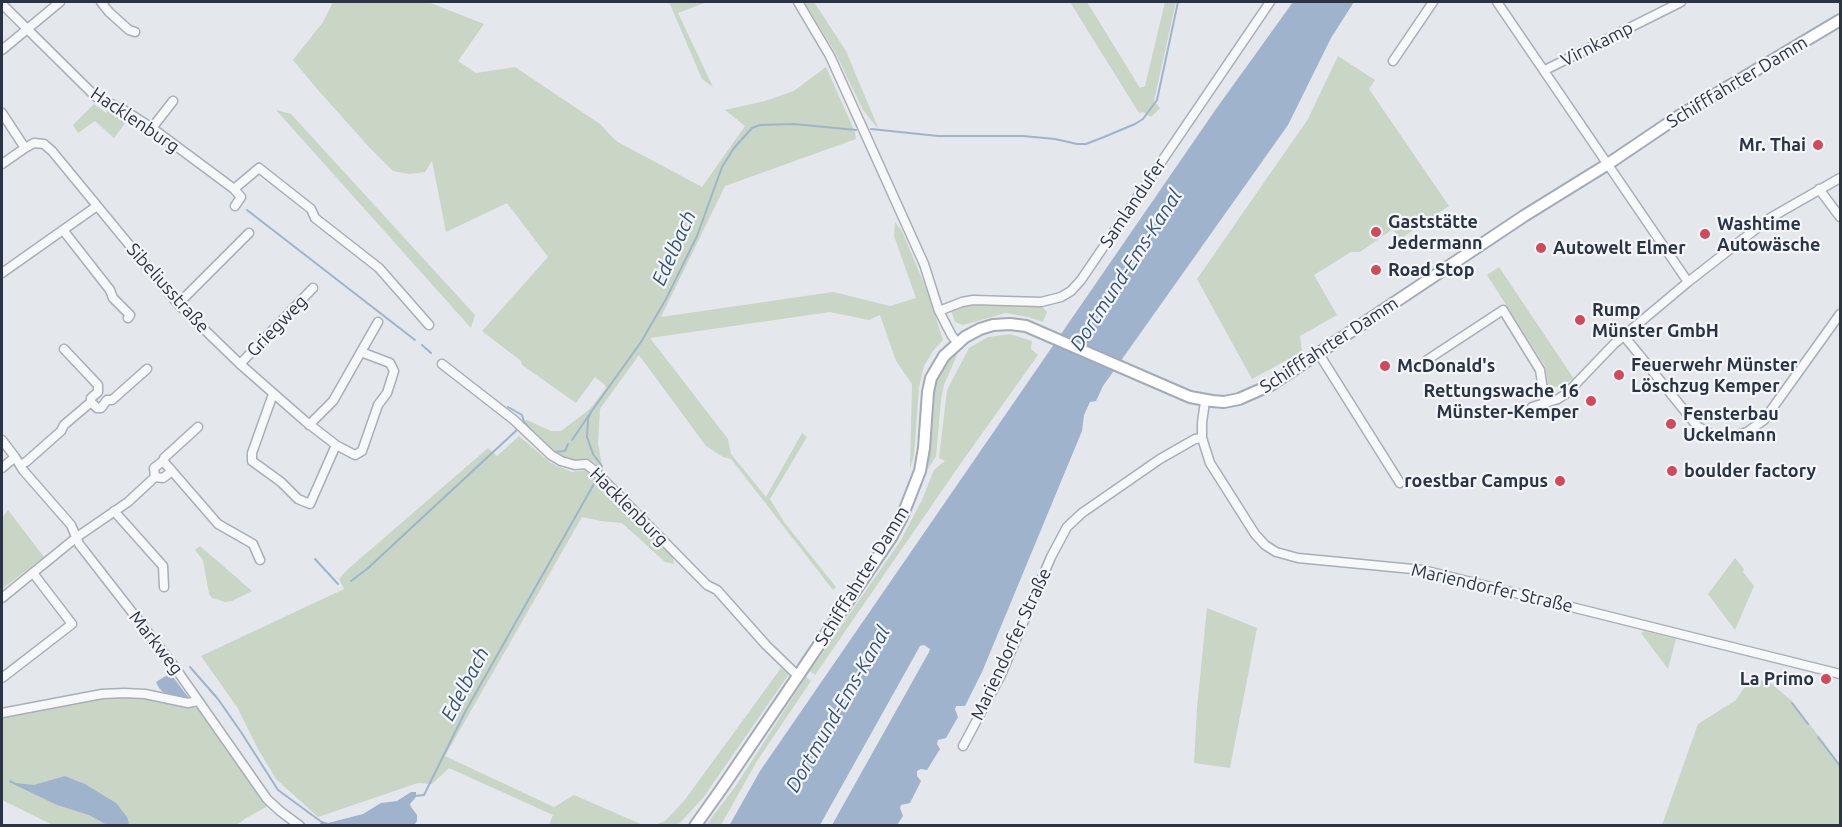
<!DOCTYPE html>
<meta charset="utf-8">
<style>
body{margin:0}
#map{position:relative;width:1842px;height:827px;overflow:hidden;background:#e4e7ec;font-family:Ubuntu,sans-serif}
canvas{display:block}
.frame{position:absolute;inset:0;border:3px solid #2b3445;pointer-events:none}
</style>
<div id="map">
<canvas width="1842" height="827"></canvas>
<div class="frame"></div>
</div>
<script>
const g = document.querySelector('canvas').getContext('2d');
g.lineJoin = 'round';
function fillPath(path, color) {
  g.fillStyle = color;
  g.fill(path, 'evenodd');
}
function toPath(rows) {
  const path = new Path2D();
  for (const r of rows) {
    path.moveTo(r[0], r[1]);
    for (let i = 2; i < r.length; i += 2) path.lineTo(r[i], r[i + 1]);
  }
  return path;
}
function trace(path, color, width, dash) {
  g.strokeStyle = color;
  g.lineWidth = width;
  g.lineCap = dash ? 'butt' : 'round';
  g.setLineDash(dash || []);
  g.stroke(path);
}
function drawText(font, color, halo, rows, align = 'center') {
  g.font = font + ' Ubuntu,sans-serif';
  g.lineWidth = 4.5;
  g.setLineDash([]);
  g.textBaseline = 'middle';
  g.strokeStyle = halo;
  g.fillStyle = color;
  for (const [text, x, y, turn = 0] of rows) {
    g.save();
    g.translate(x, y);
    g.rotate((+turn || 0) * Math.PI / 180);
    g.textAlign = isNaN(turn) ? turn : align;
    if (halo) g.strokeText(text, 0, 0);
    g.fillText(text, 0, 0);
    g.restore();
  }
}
const green = toPath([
 [329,2,428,2,484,24,458,61,476,73,515,67,600,124,616,141,702,187,745,126,725,110,765,101,794,91,826,67,855,132,856,139,725,186,661,317,833,292,890,306,916,298,894,236,895,222,902,231,928,293,943,340,933,351,924,366,919,387,914,455,910,469,912,384,896,361,880,315,869,320,830,312,650,338,728,439,731,454,766,497,802,433,807,437,770,499,784,522,836,587,833,590,731,459,723,457,706,446,639,355,600,409,598,443,603,471,593,462,578,462,563,457,542,442,523,422,527,420,551,431,561,431,590,409,606,388,604,384,595,377,576,403,522,365,521,361,482,331,548,257,507,203,446,232,432,161,425,172,409,174,393,171,369,147,318,90,293,60,323,22,332,4],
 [669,2,707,2,678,13,713,87,702,79],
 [804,2,814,2,846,51,879,130,863,110,835,52],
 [1070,2,1087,2,1140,88,1145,86,1165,2,1176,2,1154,101,1160,108,1151,117,1143,112,1139,113],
 [1338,56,1375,80,1369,89,1449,206,1400,239,1393,229,1360,252,1351,252,1314,275,1337,315,1300,336,1302,352,1252,379,1197,279,1308,119],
 [94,104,106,113,111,107,128,119,114,138,95,121,78,133,73,125],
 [276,110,291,114,475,315,471,328],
 [1499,267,1574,379,1549,390,1545,366,1487,275],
 [978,305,995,306,1041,305,1047,312,1043,322,1028,317,1006,313,963,325,955,322,951,311,959,306],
 [1010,334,1032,341,1031,349,1038,355,961,463,815,675,810,671,901,540,922,500,934,470,945,461,939,458,947,390,969,348,988,337],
 [959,350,944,385,941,400,936,456,928,469,932,398,935,385,941,371,952,356],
 [519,436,551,463,572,472,586,470,594,476,673,557,674,564,665,562,622,523,601,521,582,517,445,756,554,807,574,795,643,825,549,825,553,815,449,768,432,784,418,783,318,817,276,779,258,749,237,707,201,656,344,589,339,579,347,570,488,448,497,456],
 [8,510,44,557,2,589,2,518],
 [200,546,252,591,232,601,225,602,212,598,209,594,203,560,195,550],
 [1735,558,1744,569,1743,572,1754,586,1735,630,1708,594],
 [1207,608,1257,628,1230,768,1194,763,1197,708],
 [1644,631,1676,639,1668,669,1641,633],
 [781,668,789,674,703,798,678,825,655,825,665,821,684,801],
 [806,677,811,681,757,761,721,825,706,825,735,787],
 [1767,680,1792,701,1840,764,1840,825,1662,825,1698,724,1736,700,1748,682],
 [102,696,144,697,201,709,268,806,246,818,237,825,55,826,2,800,2,715]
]);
const water = toPath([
 [1293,2,1354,2,1331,38,1288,125,1103,386,1096,401,1090,402,1084,415,1082,431,982,672,965,706,956,706,955,709,958,717,946,738,938,740,937,744,940,749,927,770,921,769,917,771,917,776,921,781,910,803,901,805,900,808,903,816,897,825,832,825,929,652,930,649,924,645,920,646,820,825,729,826,760,771,1216,109],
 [169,674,171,674,188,697,186,698,163,692,159,688,156,682],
 [65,776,85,784,116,803,127,817,129,823,127,825,107,825,89,815,57,805,9,782,10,780,16,783,34,785],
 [411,792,416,792,416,797,410,804,411,807,417,815,417,821,414,825,325,826,320,824,322,821,328,823,363,814,381,803,397,801]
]);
const stream = toPath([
 [871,129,938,136,1023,136,1055,139,1077,144,1086,144,1104,137,1135,124,1143,119,1157,100,1178,2],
 [247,210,415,340],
 [422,345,431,353],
 [508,407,522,415,524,422,534,434],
 [572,440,589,415],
 [554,452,565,451,568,444],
 [600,469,602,466,593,454,587,437,588,419,591,412,641,342,666,299,697,236,722,167,734,148,752,128,760,125,794,124,856,130],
 [315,559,338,584],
 [351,581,367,569,519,428],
 [190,667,218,699,241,732,278,790,323,823],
 [1792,703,1808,724],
 [1818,737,1840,766],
 [414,796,424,795,465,712,595,482,596,477]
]);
const minor = toPath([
 [101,2,109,12,129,30,135,32],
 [798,2,830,56,924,264,939,311,952,336,957,342],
 [1497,2,1688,282],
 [2,4,96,97,122,109,152,128,234,189,241,197,235,206],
 [2,50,60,2],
 [1393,61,1433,2],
 [1545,70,1681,2],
 [2,113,25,148,34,143,44,144,52,151,178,304,240,364,305,421,336,445,355,455,362,451,378,405,387,393,394,371,390,363,361,352],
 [152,128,173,101],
 [2,164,25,148],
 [234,189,259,168,311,209,315,218,379,268,429,325],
 [1819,189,1840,217],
 [63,230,110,290,113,298,130,315,128,318],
 [2,273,97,206],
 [178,304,249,233],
 [939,311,962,302,973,300,1041,302,1061,297,1071,291,1081,280,1270,2],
 [1624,336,1697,426,1714,436,1730,437,1747,432,1764,420,1840,314],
 [64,349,98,385,98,392,91,398,91,402],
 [1319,354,1400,483],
 [1427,360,1503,310,1540,370,1545,403],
 [240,364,313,288],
 [442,364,514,420,551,455,561,461,575,465,586,464,595,471,707,585,717,590,766,645,798,676],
 [273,394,252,453,252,461,281,482,298,499,310,504,336,445],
 [1205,401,1202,423,1202,438,1210,463,1255,534,1265,545,1276,552,1298,558,1423,570,1840,674],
 [1532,407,1558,399,1567,393,1614,344,1688,282,1770,218,1840,178],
 [309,425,333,401,378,322],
 [2,440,15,457,23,470,71,525,79,544,174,666,267,799,280,811,300,826],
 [163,461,164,458,198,427],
 [20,465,26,462,61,431,64,425,91,402,97,408,101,408,107,400,112,400,147,369],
 [2,468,15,457],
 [172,471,218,524,253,544,260,560],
 [114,511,163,566,164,587],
 [2,598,77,537,128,502,155,477,163,478,172,471,163,461,154,468,155,477],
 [2,678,72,624,33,573],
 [2,713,102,694,124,693,145,694,188,703,198,701],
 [963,746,1001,675,1051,557,1067,527,1082,513,1160,459,1195,439,1202,438]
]);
const major = toPath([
 [695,826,722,788,798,676,892,536,902,517,920,471,924,448,928,392,931,378,944,356,965,337,980,329,993,325,1010,324,1026,326,1190,397,1212,401,1224,402,1239,399,1271,385,1524,216,1608,164,1679,116,1840,20]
]);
const markers = [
 [1818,145,6,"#d1495b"],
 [1376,232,6,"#d1495b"],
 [1705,234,6,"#d1495b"],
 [1541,248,6,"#d1495b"],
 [1376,270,6,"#d1495b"],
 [1580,320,6,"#d1495b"],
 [1385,366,6,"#d1495b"],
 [1619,375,6,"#d1495b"],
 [1591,401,6,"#d1495b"],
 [1671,424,6,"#d1495b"],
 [1672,471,6,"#d1495b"],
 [1560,481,6,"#d1495b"],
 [1826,679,6,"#d1495b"]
];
const streetNames = [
 ["Virnkamp",1597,44,-27],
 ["Schifffahrter Damm",1737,82,-31],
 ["Hacklenburg",135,120,34],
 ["Samlandufer",1133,203,-56],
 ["Sibeliusstraße",168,288,48],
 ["Griegweg",277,326,-46],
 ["Schifffahrter Damm",1329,345,-33],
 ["Hacklenburg",629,507,45],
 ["Schifffahrter Damm",862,576,-58],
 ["Mariendorfer Straße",1492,588,13],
 ["Markweg",156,643,52],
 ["Mariendorfer Straße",1011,644,-65]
];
const poiNames = [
 ["Mr. Thai",1806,145,"right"],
 ["Gaststätte",1388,222],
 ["Jedermann",1388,243],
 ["Washtime",1717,224],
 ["Autowäsche",1717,245],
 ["Autowelt Elmer",1553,248],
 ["Road Stop",1388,270],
 ["Rump",1592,310],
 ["Münster GmbH",1592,331],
 ["Feuerwehr Münster",1631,365],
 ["Löschzug Kemper",1631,386],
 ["McDonald's",1397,366],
 ["Rettungswache 16",1579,391,"right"],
 ["Münster-Kemper",1579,412,"right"],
 ["Fensterbau",1683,414],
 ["Uckelmann",1683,435],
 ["boulder factory",1684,471],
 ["roestbar Campus",1548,481,"right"],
 ["La Primo",1814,679,"right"]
];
const waterNames = [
 ["Edelbach",674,248,-66],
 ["Dortmund-Ems-Kanal",1126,270,-57],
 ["Edelbach",465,684,-62],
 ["Dortmund-Ems-Kanal",838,709,-60]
];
fillPath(green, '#c9d6c5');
fillPath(water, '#9fb4cc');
trace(stream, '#9fb4cc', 2);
trace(minor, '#a9aeb7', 11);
trace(major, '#a3abb8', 14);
trace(minor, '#f7f8fa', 8);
trace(major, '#fff', 10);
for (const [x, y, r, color] of markers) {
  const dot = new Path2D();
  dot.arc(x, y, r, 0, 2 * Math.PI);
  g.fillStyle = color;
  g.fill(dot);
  trace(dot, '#f4f6f9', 2);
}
drawText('18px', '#2b3445', '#f4f6f9', streetNames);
drawText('bold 18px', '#2b3445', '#f4f6f9', poiNames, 'left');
drawText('italic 20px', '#34527a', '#f4f6f9', waterNames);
</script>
